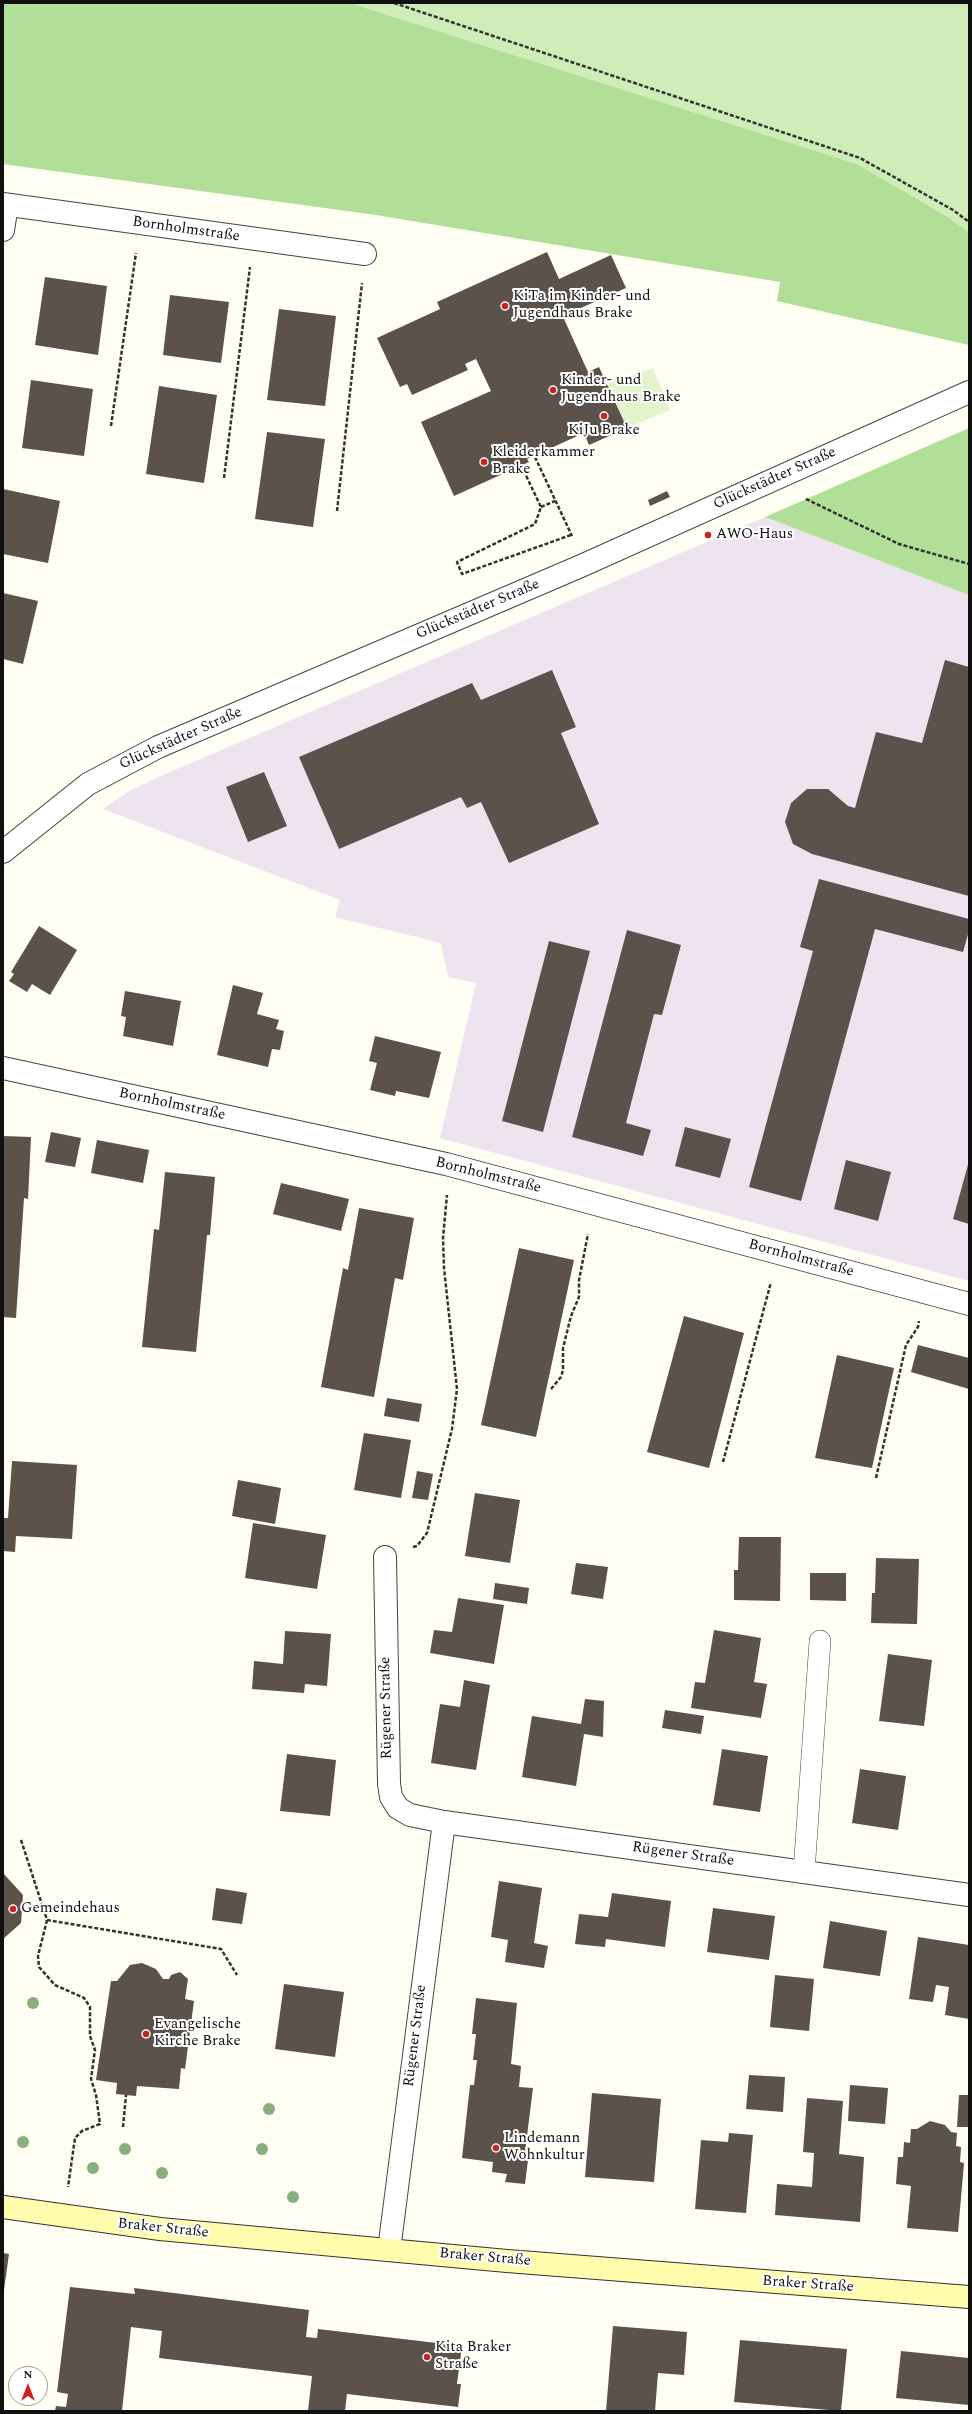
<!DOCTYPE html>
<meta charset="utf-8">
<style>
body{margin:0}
#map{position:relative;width:972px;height:2414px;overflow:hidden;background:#fffef3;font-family:Spectral,serif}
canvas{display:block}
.frame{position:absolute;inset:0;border:4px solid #101010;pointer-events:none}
.north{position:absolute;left:8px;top:2366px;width:40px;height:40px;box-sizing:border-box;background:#fff;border:1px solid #9f9f9f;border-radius:50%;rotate:0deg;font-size:11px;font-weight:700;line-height:16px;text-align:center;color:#101010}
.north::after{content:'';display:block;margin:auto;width:14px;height:18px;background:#ca231d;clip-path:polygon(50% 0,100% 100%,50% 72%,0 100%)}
</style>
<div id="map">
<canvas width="972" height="2414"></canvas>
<div class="frame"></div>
<div class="north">N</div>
</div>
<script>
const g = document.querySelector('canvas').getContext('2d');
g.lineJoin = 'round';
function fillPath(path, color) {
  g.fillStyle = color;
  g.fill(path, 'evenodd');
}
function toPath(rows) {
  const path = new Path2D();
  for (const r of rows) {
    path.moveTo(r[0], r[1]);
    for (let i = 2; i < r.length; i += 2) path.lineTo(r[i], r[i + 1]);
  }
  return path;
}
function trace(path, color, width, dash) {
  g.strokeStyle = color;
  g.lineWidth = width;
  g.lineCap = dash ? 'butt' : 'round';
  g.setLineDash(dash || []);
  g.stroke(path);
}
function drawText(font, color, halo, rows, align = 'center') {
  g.font = font + ' Spectral,serif';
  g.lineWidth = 4;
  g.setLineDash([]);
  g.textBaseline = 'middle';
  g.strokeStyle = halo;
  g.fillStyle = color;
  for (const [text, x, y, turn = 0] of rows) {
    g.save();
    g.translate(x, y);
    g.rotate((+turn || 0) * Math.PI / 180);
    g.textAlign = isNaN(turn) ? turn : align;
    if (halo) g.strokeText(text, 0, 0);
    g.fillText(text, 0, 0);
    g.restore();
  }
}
const industrial = toPath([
 [765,517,969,595,969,1281,440,1138,476,983,448,977,441,943,335,917,340,900,103,809,129,791,163,775]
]);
const green = toPath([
 [350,3,969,3,969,232,948,217,857,164]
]);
const forest = toPath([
 [3,3,350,3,857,164,948,217,969,232,969,345,777,301,780,282,376,215,3,164],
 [969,428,969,595,765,517]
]);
const pitch = toPath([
 [653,368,670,410,627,428,607,384]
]);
const building = toPath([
 [547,252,559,279,611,255,626,288,574,311,575,314,564,319,588,372,599,367,627,428,589,445,584,433,527,459,529,462,454,496,421,422,491,391,476,359,465,364,468,370,412,395,407,384,400,387,377,338,440,309,437,302],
 [45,277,107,286,98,355,35,345],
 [170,295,229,302,221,363,163,355],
 [279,309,336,316,325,406,267,400],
 [31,380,93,389,84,456,22,448],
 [159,386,217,395,204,483,146,474],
 [267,432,325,439,313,527,255,519],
 [3,489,60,501,48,563,3,554],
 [667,491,670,497,650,506,648,500],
 [3,593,38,601,23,664,3,659],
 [945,660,969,667,969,896,812,854,793,844,785,822,791,803,807,789,828,789,848,806,855,808,876,732,922,743],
 [552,670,576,727,561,733,599,824,509,863,481,802,467,808,461,797,339,849,299,757,472,683,481,700],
 [264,772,287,826,248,842,226,787],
 [819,879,969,919,969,931,963,952,875,929,801,1201,749,1187,813,951,800,947],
 [39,926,77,950,50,995,32,984,27,992,9,981,14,974,11,972],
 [627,930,681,945,662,1015,654,1014,626,1123,651,1130,643,1156,572,1137],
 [549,941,590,951,543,1132,502,1121],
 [233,985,263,993,257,1014,279,1020,276,1029,284,1031,280,1050,272,1049,268,1067,217,1055],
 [125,991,181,1001,173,1046,123,1036,126,1017,121,1016],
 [375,1036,441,1052,429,1098,396,1091,395,1096,370,1090,377,1063,369,1061],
 [685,1127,731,1139,720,1178,675,1166],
 [51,1132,81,1138,75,1167,45,1162],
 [3,1136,31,1137,28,1199,24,1198,16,1318,3,1317],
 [97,1140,149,1150,143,1183,91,1173],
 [846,1160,891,1172,878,1221,834,1209],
 [969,1161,969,1224,953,1219],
 [165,1172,215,1177,210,1235,207,1235,196,1352,142,1347,154,1229,159,1230],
 [281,1183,349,1199,341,1231,273,1214],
 [359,1208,414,1218,403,1280,395,1278,374,1397,321,1387,343,1268,348,1270],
 [519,1248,574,1260,536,1437,481,1425],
 [684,1316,744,1333,709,1468,647,1452],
 [918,1345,969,1358,969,1389,911,1372],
 [837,1355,894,1368,872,1468,815,1458],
 [387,1398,422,1404,419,1422,384,1416],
 [364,1433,411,1440,401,1498,354,1490],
 [12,1461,77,1465,72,1539,16,1536,15,1552,3,1551,3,1518,8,1518],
 [417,1471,433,1474,428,1500,412,1498],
 [238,1480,281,1488,275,1524,232,1516],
 [475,1493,520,1500,510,1563,465,1556],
 [253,1523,326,1535,317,1589,245,1578],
 [739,1537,781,1537,780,1601,734,1600,734,1570,738,1570],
 [876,1558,919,1559,917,1624,871,1623,872,1593,875,1593],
 [576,1563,608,1567,603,1599,571,1594],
 [810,1573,846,1573,846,1601,810,1600],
 [495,1583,529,1588,527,1604,493,1599],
 [458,1598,504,1605,494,1664,430,1653,434,1630,452,1632],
 [714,1630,761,1638,754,1682,767,1684,761,1718,691,1708,695,1682,705,1683],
 [285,1631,331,1634,327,1686,305,1684,304,1693,252,1689,254,1661,283,1664],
 [888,1654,932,1660,924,1726,879,1721],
 [464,1680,490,1685,476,1770,431,1763,440,1704,460,1707],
 [585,1699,604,1701,603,1737,584,1734,576,1786,522,1777,532,1716,581,1724],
 [665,1710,704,1716,701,1734,662,1728],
 [722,1749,768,1756,760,1812,713,1805],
 [287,1754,336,1760,330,1816,280,1811],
 [860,1769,906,1776,898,1830,852,1823],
 [3,1873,23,1895,21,1923,3,1939],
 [499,1881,542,1888,534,1943,548,1946,544,1968,505,1962,508,1940,491,1937],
 [216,1888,247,1893,242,1924,212,1920],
 [612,1893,671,1901,665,1947,606,1939,605,1947,575,1944,579,1914,608,1917],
 [713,1908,775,1916,769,1960,707,1952],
 [830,1921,887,1931,880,1976,823,1968],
 [918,1937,969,1945,969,2019,945,2015,949,1987,936,1985,933,2002,909,1999],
 [142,1963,156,1969,163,1979,169,1979,171,1975,180,1972,188,1979,185,1999,194,2001,185,2069,181,2068,179,2089,137,2086,136,2096,116,2094,117,2083,96,2080,111,1981,117,1981,130,1965],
 [775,1975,814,1979,809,2031,770,2027],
 [284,1984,344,1992,335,2057,275,2049],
 [476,1998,517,2003,511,2064,521,2066,519,2087,533,2088,524,2160,528,2160,525,2184,505,2182,507,2174,492,2172,493,2162,462,2158,470,2085,474,2085,477,2060,473,2060,476,2034,472,2034],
 [749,2075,785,2077,783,2112,746,2109],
 [850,2085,888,2088,885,2124,848,2121],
 [592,2093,661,2099,654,2182,585,2177],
 [959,2095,969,2095,969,2127,957,2127],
 [807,2098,843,2101,839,2154,864,2157,860,2222,775,2215,777,2184,812,2187,814,2153,803,2152],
 [930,2121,945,2125,951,2132,957,2133,956,2146,961,2147,960,2162,964,2163,958,2232,907,2228,911,2186,896,2184,898,2157,903,2157,904,2142,910,2143,911,2129,917,2129],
 [729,2133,753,2135,746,2213,695,2209,701,2140,728,2142],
 [3,2253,9,2254,4,2290,3,2290],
 [70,2287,135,2294,134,2288,309,2310,306,2337,317,2338,318,2329,462,2346,457,2384,461,2384,458,2407,347,2394,345,2411,308,2411,312,2376,159,2358,162,2331,131,2327,122,2411,55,2411,56,2406,66,2407,68,2394,57,2392],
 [613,2326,687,2332,684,2375,658,2373,655,2411,606,2411],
 [740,2340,847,2349,841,2411,734,2402],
 [901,2351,969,2358,969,2405,896,2398]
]);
const path = toPath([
 [394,3,860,158,953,210,969,222],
 [111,426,136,253],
 [535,457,572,536],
 [521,465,541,507,535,524,457,562,462,574,571,535],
 [224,478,250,267],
 [806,499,899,544,969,564],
 [541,507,555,501],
 [337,511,362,283],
 [551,1389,561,1377,563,1370,563,1348,571,1316,579,1297,579,1280,588,1234],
 [723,1462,771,1282],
 [876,1478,906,1345,918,1327,919,1321],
 [413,1547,417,1546,427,1533,452,1429,457,1389,444,1268,443,1238,447,1195],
 [21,1840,47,1920,221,1949,237,1975],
 [47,1920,38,1956,39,1967,55,1985,84,1998,90,2007,90,2036,95,2050,91,2079,96,2095,100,2124,82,2131,75,2138,68,2187],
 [123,2127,126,2095]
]);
const service = toPath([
 [804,1872,820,1641]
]);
const minor = toPath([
 [3,204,365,254],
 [3,230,7,205],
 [3,852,88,784,158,747,581,566,969,392],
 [3,1068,446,1164,969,1304],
 [385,1557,389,1784,391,1797,398,1808,410,1815,444,1822,969,1895],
 [389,2250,444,1822]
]);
const secondary = toPath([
 [3,2207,160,2229,507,2261,969,2297]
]);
const trees = [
 [33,2003],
 [269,2109],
 [23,2142],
 [125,2149],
 [262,2149],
 [93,2168],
 [162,2173],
 [293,2197]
];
const markers = [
 [505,306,4,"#ca231d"],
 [553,390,4,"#ca231d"],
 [604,416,4,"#ca231d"],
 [484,462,4,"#ca231d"],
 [708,535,4,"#ca231d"],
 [13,1909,4,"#ca231d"],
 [146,2034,4,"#ca231d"],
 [496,2148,4,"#ca231d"],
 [427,2357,4,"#ca231d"]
];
const streetNames = [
 ["Bornholmstraße",186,230,8],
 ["Glückstädter Straße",775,479,-24],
 ["Glückstädter Straße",478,610,-23],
 ["Glückstädter Straße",181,739,-24],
 ["Bornholmstraße",172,1105,12],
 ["Bornholmstraße",488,1176,14],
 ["Bornholmstraße",801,1259,15],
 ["Rügener Straße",387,1708,-91],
 ["Rügener Straße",683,1855,8],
 ["Rügener Straße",416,2036,-83],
 ["Braker Straße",163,2229,6],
 ["Braker Straße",485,2258,5],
 ["Braker Straße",808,2285,4]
];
const poiNames = [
 ["KiTa im Kinder- und",513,297],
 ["Jugendhaus Brake",513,314],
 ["Kinder- und",561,381],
 ["Jugendhaus Brake",561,398],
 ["KiJu Brake",604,431,"center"],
 ["Kleiderkammer",492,453],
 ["Brake",492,470],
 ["AWO-Haus",716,535],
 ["Gemeindehaus",21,1909],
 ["Evangelische",154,2025],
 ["Kirche Brake",154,2042],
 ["Lindemann",504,2139],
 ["Wohnkultur",504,2156],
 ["Kita Braker",435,2348],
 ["Straße",435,2365]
];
fillPath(industrial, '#eee4ef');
fillPath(green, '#d0edb9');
fillPath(forest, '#b2df97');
fillPath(pitch, '#e3f3cc');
fillPath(building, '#5a524b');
trace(service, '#434343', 22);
trace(minor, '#434343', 24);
trace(secondary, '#323232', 24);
trace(path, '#323232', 2.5, [4, 2]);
trace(service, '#fff', 21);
trace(minor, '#fff', 22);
trace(secondary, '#fffcae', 22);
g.fillStyle = '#87ae7c';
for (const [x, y] of trees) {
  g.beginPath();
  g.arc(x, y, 6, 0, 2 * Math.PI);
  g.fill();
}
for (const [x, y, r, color] of markers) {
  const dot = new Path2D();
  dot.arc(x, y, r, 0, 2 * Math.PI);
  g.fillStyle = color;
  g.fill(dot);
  trace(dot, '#fff', 1.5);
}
drawText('15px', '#101010', '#fff', streetNames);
drawText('15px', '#101010', '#fff', poiNames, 'left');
</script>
